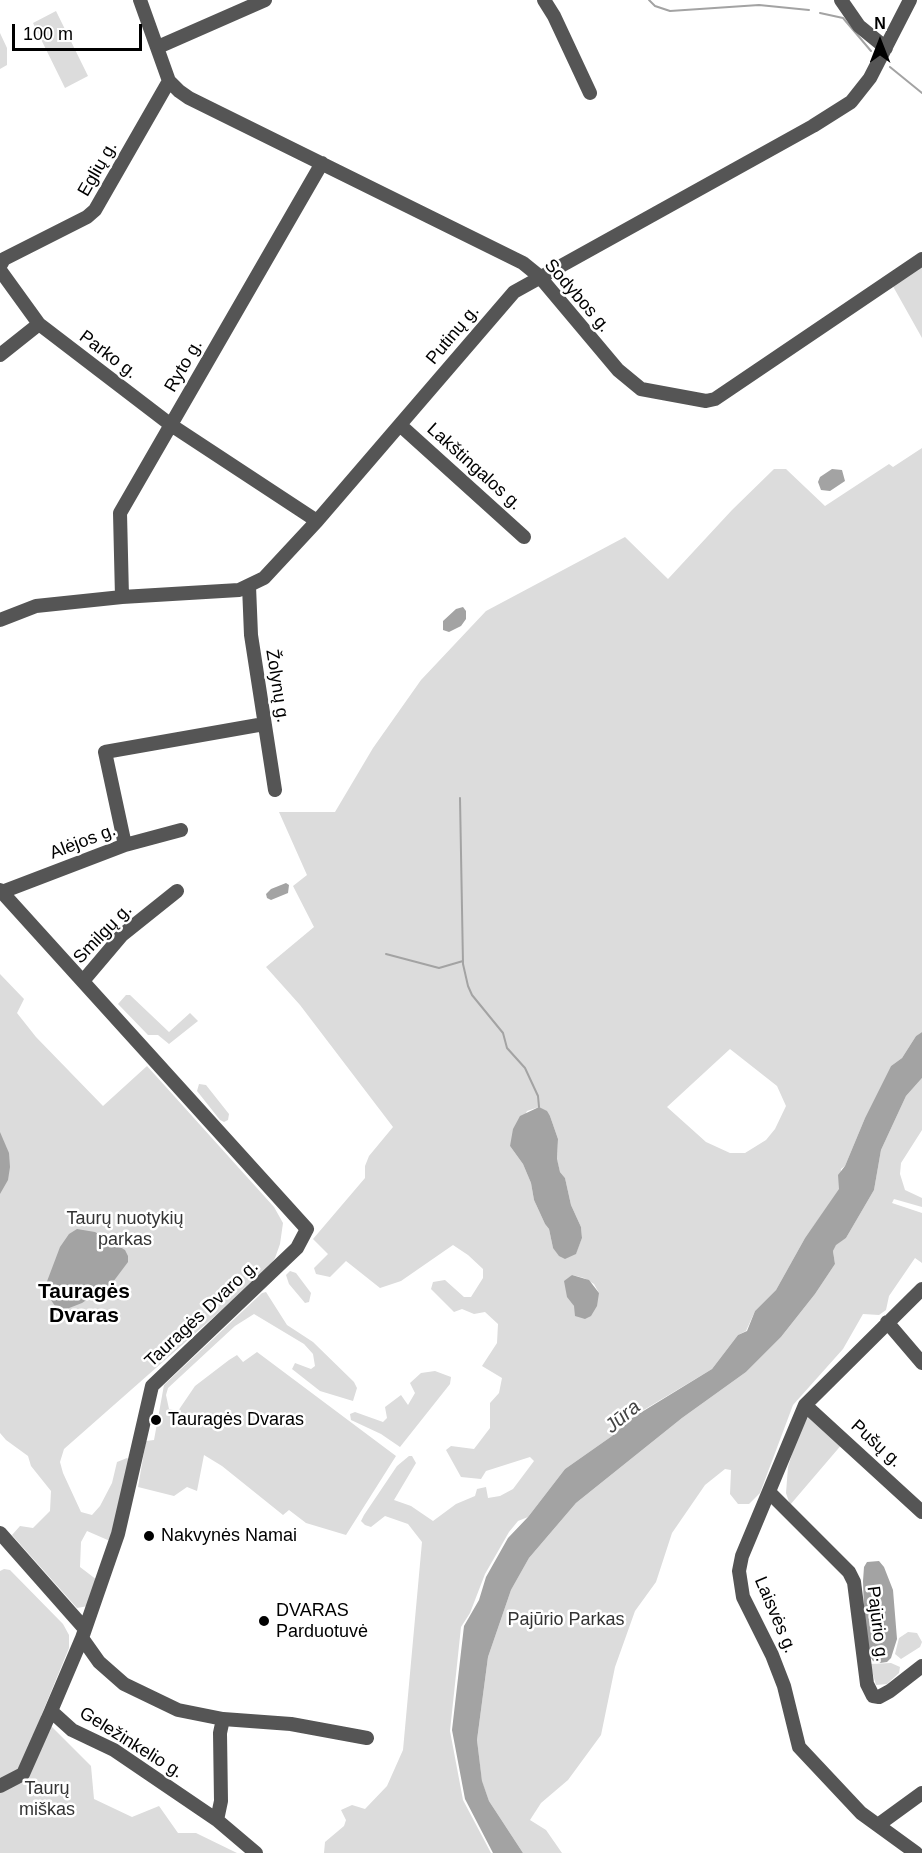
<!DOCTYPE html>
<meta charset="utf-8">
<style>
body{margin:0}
#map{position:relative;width:922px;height:1853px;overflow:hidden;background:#fff;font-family:Arial,sans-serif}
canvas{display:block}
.north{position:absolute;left:850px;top:12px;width:60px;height:60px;-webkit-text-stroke:4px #fff;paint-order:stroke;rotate:0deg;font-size:16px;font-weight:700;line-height:24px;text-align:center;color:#000}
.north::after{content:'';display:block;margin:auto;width:21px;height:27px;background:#000;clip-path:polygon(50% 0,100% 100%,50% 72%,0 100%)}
.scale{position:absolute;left:12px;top:24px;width:130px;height:27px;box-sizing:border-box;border:3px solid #000;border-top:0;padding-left:8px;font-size:18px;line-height:21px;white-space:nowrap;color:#000;-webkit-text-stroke:4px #fff;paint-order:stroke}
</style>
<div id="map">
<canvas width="922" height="1853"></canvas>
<div class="north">N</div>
<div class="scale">100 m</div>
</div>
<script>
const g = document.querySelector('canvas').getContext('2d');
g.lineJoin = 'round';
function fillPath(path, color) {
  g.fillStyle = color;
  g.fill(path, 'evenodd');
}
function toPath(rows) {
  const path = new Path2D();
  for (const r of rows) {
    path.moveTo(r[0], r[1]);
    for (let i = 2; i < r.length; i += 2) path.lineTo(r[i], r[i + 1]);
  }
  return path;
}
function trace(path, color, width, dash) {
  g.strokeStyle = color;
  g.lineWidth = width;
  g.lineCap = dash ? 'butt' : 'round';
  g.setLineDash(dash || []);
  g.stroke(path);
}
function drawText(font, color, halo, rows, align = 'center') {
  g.font = font + ' Arial,sans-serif';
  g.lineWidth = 5;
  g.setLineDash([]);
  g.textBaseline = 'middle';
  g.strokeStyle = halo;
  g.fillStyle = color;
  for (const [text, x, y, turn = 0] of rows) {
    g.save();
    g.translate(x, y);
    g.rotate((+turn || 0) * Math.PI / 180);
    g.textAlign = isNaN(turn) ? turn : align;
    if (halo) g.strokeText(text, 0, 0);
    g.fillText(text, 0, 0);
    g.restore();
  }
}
const green = toPath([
 [56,11,88,76,65,88,33,23],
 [0,33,7,48,7,65,0,69],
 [922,260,922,338,890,281],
 [922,448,922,1032,916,1036,902,1058,891,1066,865,1118,845,1166,841,1169,840,1189,805,1238,776,1290,755,1311,746,1331,738,1335,712,1369,632,1417,612,1436,565,1469,528,1517,518,1521,509,1532,485,1574,470,1613,461,1627,450,1731,463,1800,491,1853,324,1853,325,1842,344,1826,346,1820,341,1810,352,1805,365,1809,387,1786,403,1750,422,1542,408,1524,385,1516,371,1527,365,1525,361,1521,364,1515,397,1466,409,1456,412,1456,416,1463,394,1500,411,1506,433,1521,456,1504,475,1496,477,1489,486,1487,488,1498,500,1496,513,1489,534,1461,530,1457,486,1471,481,1479,461,1477,446,1450,451,1446,474,1449,490,1428,490,1403,499,1393,502,1378,482,1366,497,1343,498,1324,485,1312,474,1314,462,1309,454,1312,431,1289,433,1282,445,1280,464,1297,471,1297,483,1278,483,1269,468,1255,453,1245,401,1281,380,1288,346,1261,330,1277,316,1274,314,1268,328,1254,313,1239,365,1178,365,1166,369,1156,393,1127,300,1005,266,967,314,927,293,886,307,875,279,812,335,812,373,748,421,680,486,611,625,537,668,579,732,510,774,469,786,469,825,506,889,464,893,467],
 [730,1049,777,1086,786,1106,775,1129,766,1140,745,1153,730,1153,706,1142,667,1107],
 [539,1107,550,1116,558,1139,557,1160,560,1172,565,1178,571,1205,581,1227,582,1238,576,1253,553,1248,549,1229,545,1224,534,1200,531,1183,523,1164,510,1146,527,1111],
 [572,1275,584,1278,594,1284,599,1293,574,1306,566,1290],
 [0,974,24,999,17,1013,36,1037,103,1106,147,1066,274,1207,283,1223,280,1244,275,1258,266,1271,64,1449,60,1462,63,1473,81,1512,92,1515,100,1506,112,1483,117,1462,127,1458,131,1461,110,1541,87,1531,81,1542,80,1567,97,1580,88,1606,77,1608,12,1535,20,1526,33,1528,50,1511,51,1491,31,1466,28,1456,6,1440,0,1433],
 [126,995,130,995,169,1032,190,1013,198,1021,169,1044,158,1035,148,1035,118,1004],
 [922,1078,922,1130,901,1163,900,1174,905,1190,922,1198,922,1207,894,1199,892,1203,922,1213,922,1263,915,1258,889,1296,886,1310,879,1315,863,1314,843,1349,793,1405,760,1493,749,1504,738,1504,730,1494,731,1470,725,1469,705,1485,672,1533,656,1582,635,1611,615,1667,601,1735,568,1780,541,1803,530,1820,546,1830,562,1853,523,1853,489,1801,482,1782,477,1740,488,1657,511,1590,529,1558,576,1503,682,1418,746,1372,781,1337,815,1294,835,1264,833,1251,836,1244,846,1238,874,1190,881,1150,906,1096],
 [199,1084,206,1085,229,1114,228,1120,224,1122,220,1120,197,1091],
 [290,1271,296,1273,311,1293,309,1302,305,1303,289,1284,286,1275],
 [266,1292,287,1325,313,1342,354,1382,357,1388,353,1401,320,1391,292,1369,295,1363,311,1369,315,1366,313,1354,304,1344,254,1314,235,1326,168,1388,166,1395,169,1409,178,1411,195,1386,229,1360,237,1355,243,1362,257,1352,396,1456,346,1535,306,1523,289,1510,283,1515,222,1466,204,1455,197,1491,187,1487,174,1496,138,1487,146,1441,154,1440,164,1385,262,1293],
 [435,1371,451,1377,450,1384,400,1447,381,1434,351,1420,350,1414,355,1412,383,1422,387,1418,385,1407,401,1395,408,1405,415,1393,410,1383,421,1373],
 [809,1414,843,1443,790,1505,786,1493,788,1467,803,1419],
 [4,1569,10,1570,63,1624,69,1635,69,1648,41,1716,91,1766,94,1799,132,1817,159,1806,178,1833,196,1833,237,1853,0,1853,0,1571],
 [908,1632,917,1633,922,1642,920,1647,901,1659,895,1654,899,1638],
 [891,1663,900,1667,899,1673,887,1684,876,1685,870,1664]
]);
const water = toPath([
 [832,469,842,470,845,481,830,491,821,490,818,482,820,477],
 [463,607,466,611,466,619,461,626,449,632,443,630,443,621,456,609],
 [286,883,289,885,288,893,271,900,267,898,266,894,271,889],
 [922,1032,922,1078,906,1096,881,1150,874,1190,846,1238,836,1245,833,1251,835,1264,815,1294,781,1337,746,1372,682,1418,576,1503,529,1558,511,1590,488,1657,477,1740,482,1781,489,1801,523,1853,493,1853,465,1799,452,1730,464,1626,479,1600,486,1577,508,1538,528,1517,565,1469,612,1436,632,1418,712,1369,738,1335,747,1331,755,1311,776,1290,805,1238,839,1189,838,1175,845,1166,865,1118,891,1066,902,1058,916,1036],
 [539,1107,547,1111,550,1116,558,1139,557,1159,560,1172,565,1178,571,1205,581,1227,582,1238,576,1254,565,1259,559,1256,553,1248,549,1229,545,1224,534,1200,531,1183,523,1164,510,1146,513,1129,520,1116],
 [0,1132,9,1153,10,1167,8,1180,0,1194],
 [77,1229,95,1232,109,1240,125,1250,128,1256,128,1262,113,1282,82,1303,59,1312,49,1297,46,1284,60,1247,69,1234],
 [572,1275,589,1280,599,1293,597,1306,591,1316,585,1319,575,1316,574,1306,567,1297,564,1281],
 [879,1561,884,1567,893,1590,897,1639,891,1658,887,1662,880,1663,873,1661,869,1655,865,1643,863,1581,864,1567,867,1562]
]);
const stream = toPath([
 [649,0,655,6,670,11,759,5,809,10],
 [820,13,843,18,871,51],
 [890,67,922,93],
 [460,798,463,964,468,986,472,995,503,1033,507,1048,525,1068,538,1096,539,1107],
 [386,954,439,968,463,961]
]);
const minor = toPath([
 [140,0,169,81,179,91,189,98,523,263,539,276,618,370,641,389,706,401,715,399,922,259],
 [544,0,554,16,590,93],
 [841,0,859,26,886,48],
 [158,47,265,0],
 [0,266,4,259,87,217,95,210,169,81],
 [0,270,39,324],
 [0,355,39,324,171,425,317,521],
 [400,425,524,537],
 [249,586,251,635,275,790],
 [122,597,120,513,322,163],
 [0,620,36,606,122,597,239,590,264,578,317,521,514,292,813,126,851,102,870,78,910,0],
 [125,845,105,752,264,724],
 [0,890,307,1229,297,1248,152,1386,118,1534,82,1638,99,1662,124,1684,178,1710,223,1719,291,1724,367,1738],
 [2,892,125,845,181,830],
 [83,981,122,935,177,891],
 [887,1322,922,1363],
 [805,1405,922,1512],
 [770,1493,849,1572,854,1582,867,1684,873,1696,879,1697,890,1691,922,1666],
 [0,1533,85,1629],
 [82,1638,51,1711,72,1730,114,1750,217,1820,256,1853],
 [0,1786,23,1774,51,1711],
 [217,1820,221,1801,220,1733,223,1719],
 [878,1825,922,1793],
 [916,1853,861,1813,799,1747,784,1686,772,1655,743,1597,739,1571,742,1556,805,1405,922,1289]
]);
const markers = [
 [156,1420,6,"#000"],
 [149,1536,6,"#000"],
 [264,1621,6,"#000"]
];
const streetNames = [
 ["Eglių g.",98,169,-60],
 ["Sodybos g.",577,296,49],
 ["Putinų g.",453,335,-50],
 ["Parko g.",108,355,37],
 ["Ryto g.",184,366,-60],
 ["Lakštingalos g.",474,467,42],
 ["Žolynų g.",277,686,81],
 ["Alėjos g.",83,842,-21],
 ["Smilgų g.",103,934,-46],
 ["Tauragės Dvaro g.",202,1314,-43],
 ["Pušų g.",876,1444,42],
 ["Laisvės g.",775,1615,67],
 ["Pajūrio g.",877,1624,83],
 ["Geležinkelio g.",131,1743,32]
];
const parkNames = [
 ["Taurų nuotykių",125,1219],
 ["parkas",125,1240],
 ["Pajūrio Parkas",566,1620],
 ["Taurų",47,1789],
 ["miškas",47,1810]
];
const poiNames = [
 ["Tauragės Dvaras",168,1420],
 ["Nakvynės Namai",161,1536],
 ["DVARAS",276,1611],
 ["Parduotuvė",276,1632]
];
const waterNames = [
 ["Jūra",623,1417,-40]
];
const quarterNames = [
 ["Tauragės",84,1292],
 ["Dvaras",84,1316]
];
fillPath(green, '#dcdcdc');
fillPath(water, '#a3a3a3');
trace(stream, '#a3a3a3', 2);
trace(minor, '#555', 14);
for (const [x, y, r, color] of markers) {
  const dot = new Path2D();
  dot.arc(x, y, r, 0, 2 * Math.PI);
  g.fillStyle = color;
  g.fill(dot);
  trace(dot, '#fff', 2);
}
drawText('18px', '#000', '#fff', streetNames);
drawText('18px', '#333', '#fff', parkNames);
drawText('18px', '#000', '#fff', poiNames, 'left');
drawText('italic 20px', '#444', '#fff', waterNames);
drawText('bold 21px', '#000', '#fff', quarterNames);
</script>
